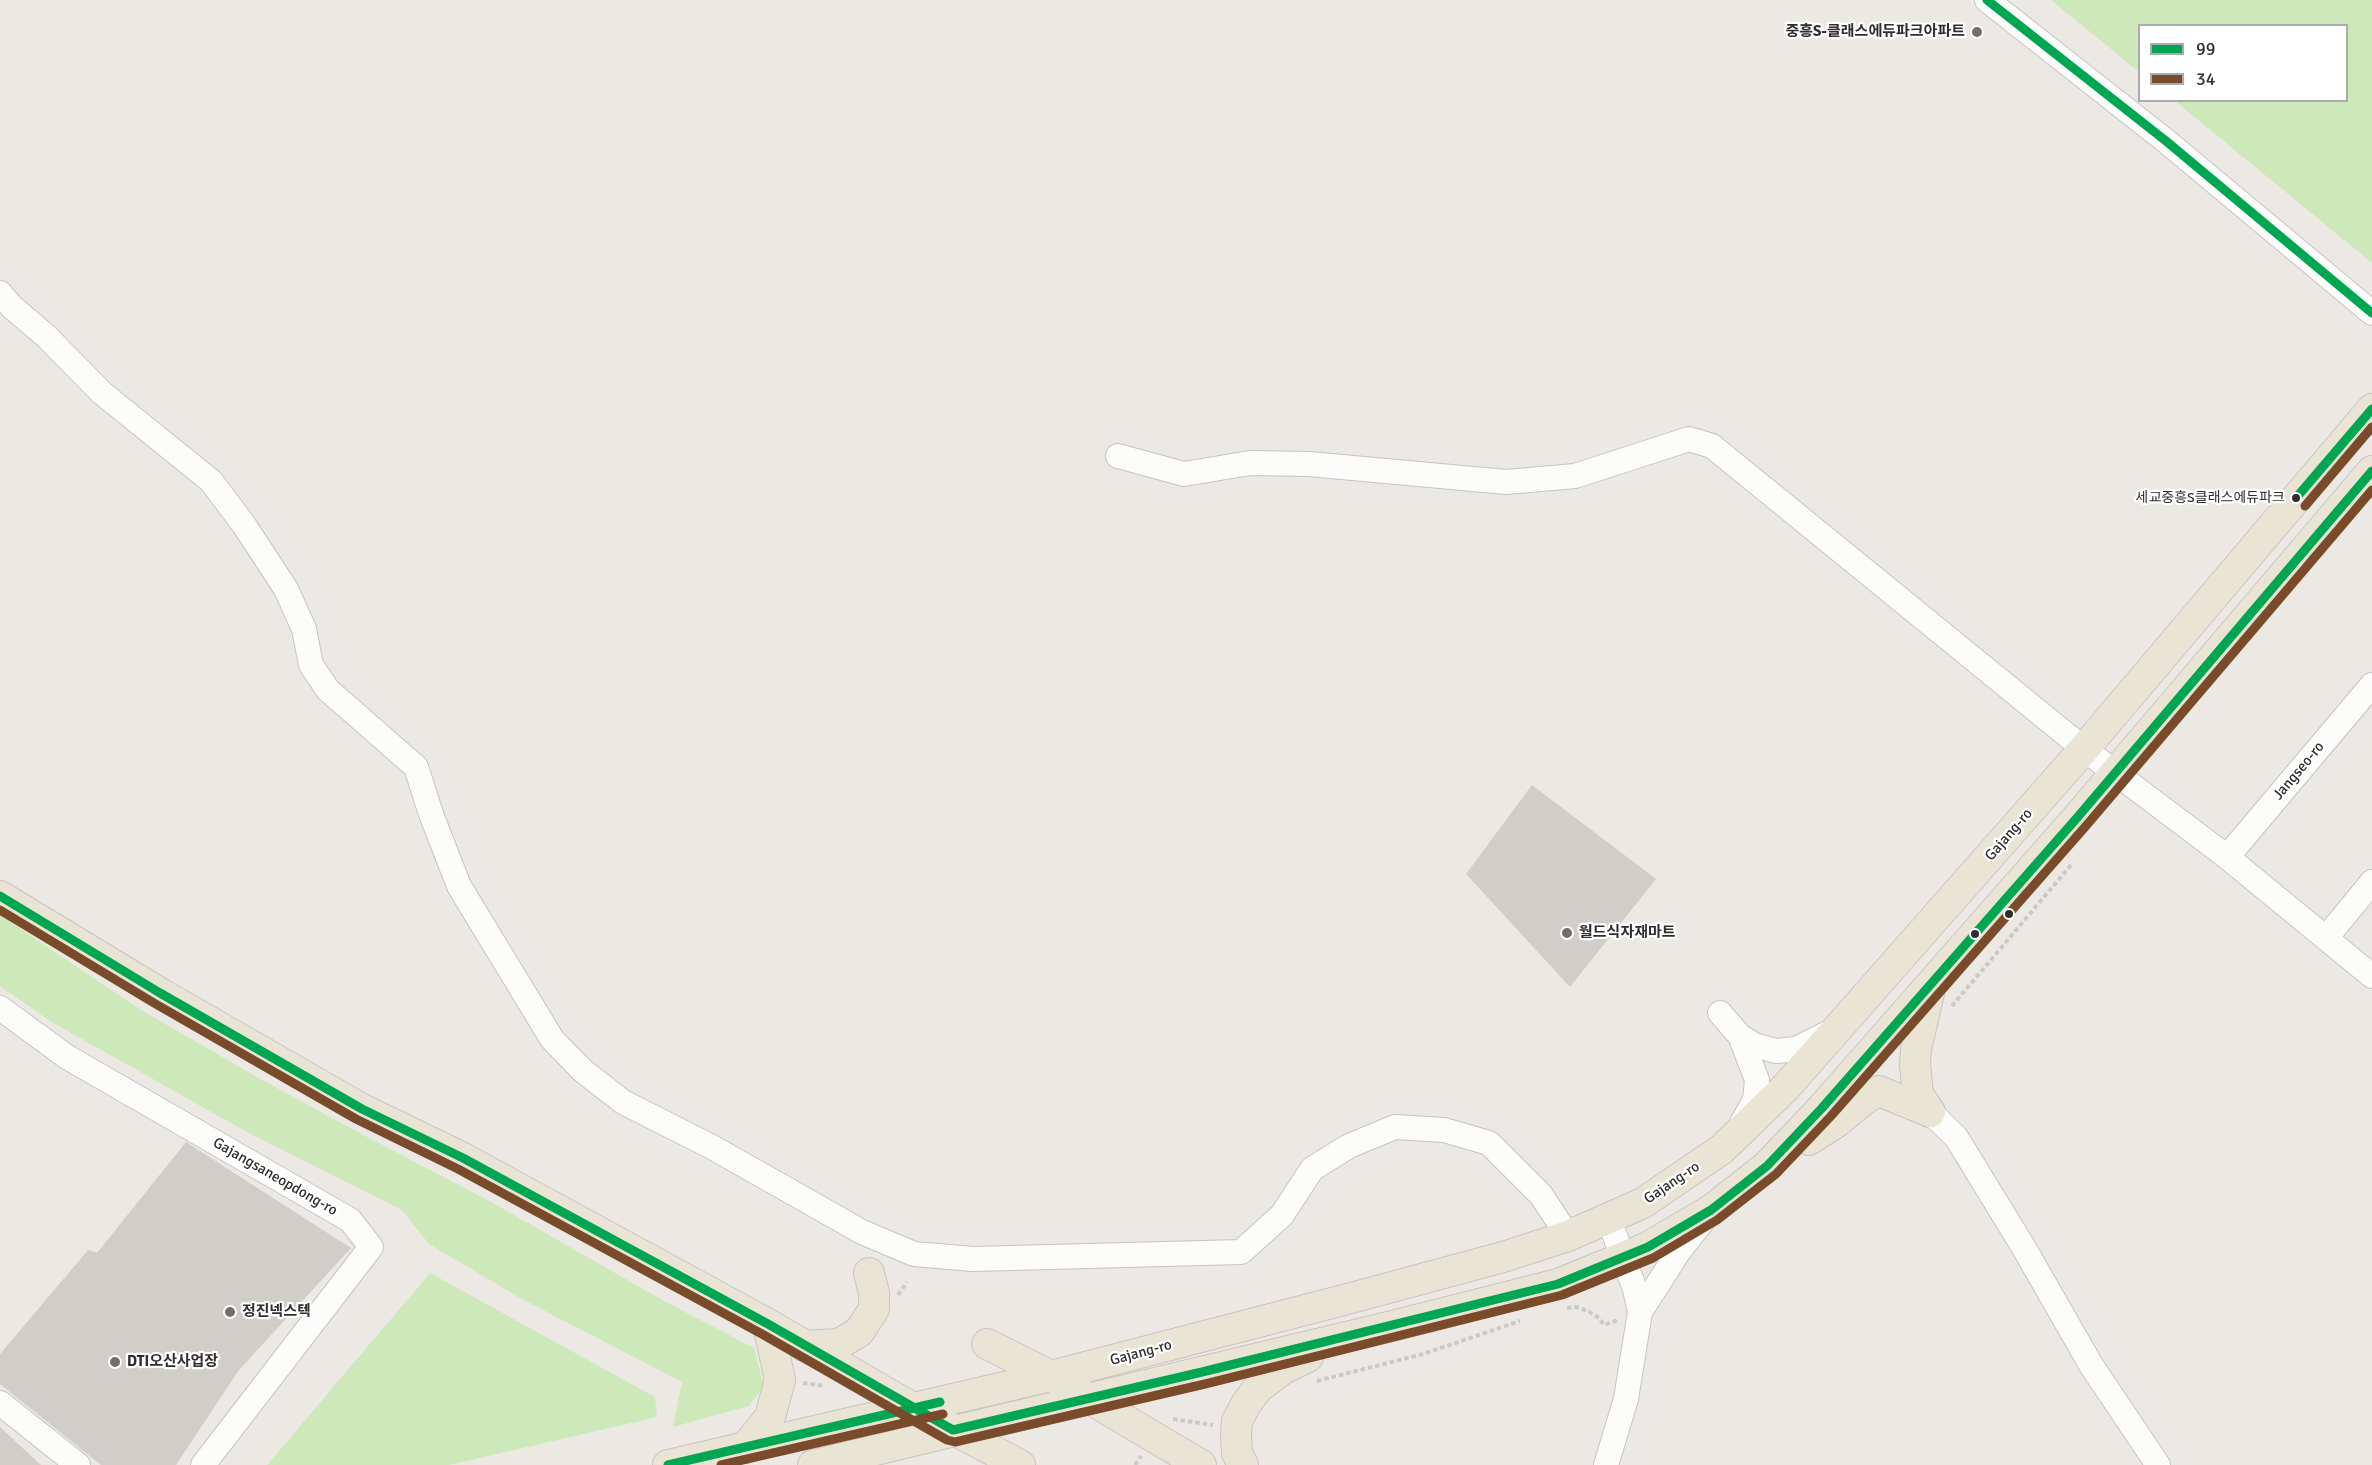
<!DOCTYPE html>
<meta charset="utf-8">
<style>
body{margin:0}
#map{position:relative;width:2372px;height:1465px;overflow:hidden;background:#ece8e4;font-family:Signika,sans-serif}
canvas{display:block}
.legend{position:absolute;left:2138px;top:24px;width:210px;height:78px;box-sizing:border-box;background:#fff;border:2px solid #ababab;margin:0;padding:8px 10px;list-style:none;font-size:18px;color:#2e2e2e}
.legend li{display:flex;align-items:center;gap:12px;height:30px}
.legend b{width:30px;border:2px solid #ababab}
</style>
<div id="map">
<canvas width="2372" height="1465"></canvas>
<ul class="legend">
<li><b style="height:8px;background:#00a651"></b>99</li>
<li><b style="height:8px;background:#7a4b2a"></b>34</li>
</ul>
</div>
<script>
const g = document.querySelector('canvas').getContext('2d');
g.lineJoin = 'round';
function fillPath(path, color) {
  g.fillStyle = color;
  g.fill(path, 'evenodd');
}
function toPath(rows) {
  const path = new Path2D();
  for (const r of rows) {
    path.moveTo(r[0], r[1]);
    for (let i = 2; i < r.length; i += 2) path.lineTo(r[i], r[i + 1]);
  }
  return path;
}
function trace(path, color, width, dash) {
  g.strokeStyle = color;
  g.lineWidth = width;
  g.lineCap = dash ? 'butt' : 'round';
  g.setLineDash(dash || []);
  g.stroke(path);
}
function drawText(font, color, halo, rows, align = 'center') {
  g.font = font + ' Signika,"Noto Sans KR",sans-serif';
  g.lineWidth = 4.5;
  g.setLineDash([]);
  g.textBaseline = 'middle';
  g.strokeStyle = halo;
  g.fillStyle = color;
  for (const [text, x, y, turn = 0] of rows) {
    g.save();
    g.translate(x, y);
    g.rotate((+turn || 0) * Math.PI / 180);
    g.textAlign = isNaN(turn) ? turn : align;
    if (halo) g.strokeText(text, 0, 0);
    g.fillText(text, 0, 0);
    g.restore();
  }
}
const green = toPath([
 [2051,0,2372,0,2372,263,2175,101,2346,100,2346,26,2140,26,2139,72],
 [0,915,141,1010,257,1077,352,1129,495,1204,664,1301,754,1348,764,1387,748,1406,673,1427,682,1382,520,1298,429,1244,402,1210,245,1131,50,1021,0,986],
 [430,1273,655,1397,657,1417,449,1465,267,1465]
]);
const building = toPath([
 [1532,785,1656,879,1570,987,1466,874],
 [186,1142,351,1248,239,1370,176,1465,101,1465,0,1384,0,1354,88,1250,97,1253],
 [0,1427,41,1465,0,1465]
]);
const path = toPath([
 [1952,1006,2071,865],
 [898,1295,907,1282],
 [1567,1308,1576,1307,1588,1311,1599,1318,1604,1325,1618,1320],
 [1317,1381,1423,1354,1520,1321],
 [803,1383,825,1386],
 [1173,1419,1213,1425],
 [1135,1465,1141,1456]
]);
const minor = toPath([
 [1987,0,2166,141,2372,313],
 [0,293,12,307,46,336,102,393,211,481,244,525,286,589,304,629,311,665,328,690,416,767,431,814,459,886,552,1039,582,1070,623,1102,712,1147,862,1232,914,1254,973,1259,1241,1252,1282,1215,1312,1169,1349,1146,1395,1127,1444,1130,1489,1143,1541,1195,1568,1236],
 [1118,456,1184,474,1250,463,1309,464,1506,482,1575,476,1689,439,1712,446,2084,749,2227,857,2372,976],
 [2227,857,2372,685],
 [2326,938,2372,882],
 [0,1008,67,1057,350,1220,371,1247,203,1465],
 [1720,1013,1740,1036,1754,1045,1776,1051,1796,1049,1832,1031],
 [1740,1036,1757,1080,1755,1100,1742,1123],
 [1930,1112,1956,1137,2024,1248,2091,1365,2158,1465],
 [1640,1312,1679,1251,1705,1218],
 [0,1403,78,1465],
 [1606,1465,1626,1399,1640,1312,1635,1289,1609,1220]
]);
const major = toPath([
 [0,896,160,993,362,1109,463,1158,768,1324,913,1408,1020,1465],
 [1930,1112,1918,1094,1915,1065,1916,1049,1930,989],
 [1809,1140,1837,1122,1866,1098,1879,1091,1930,1112],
 [987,1344,1051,1376,1201,1465],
 [804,1346,839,1344,859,1332,874,1309,874,1293,869,1273],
 [745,1448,770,1417,780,1380,768,1324],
 [668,1465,1051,1376,1355,1297,1503,1257,1568,1236,1643,1203,1722,1149,1786,1087,2084,749,2372,409],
 [813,1465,1392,1326,1558,1284,1648,1247,1711,1210,1767,1166,1822,1108,2076,819,2372,471],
 [1243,1465,1237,1453,1236,1436,1237,1421,1246,1404,1258,1388,1283,1369,1308,1357]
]);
const bus1 = toPath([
 [1987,0,2166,141,2372,313],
 [2296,498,2372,409],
 [0,896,160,993,362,1109,463,1158,768,1324,953,1430,1202,1372,1558,1284,1648,1247,1711,1210,1767,1166,1822,1108,2076,819,2372,471],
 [668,1465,940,1402]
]);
const bus2 = toPath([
 [2305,506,2372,427],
 [0,910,154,1003,356,1119,458,1169,762,1334,947,1440,955,1442,1205,1384,1562,1295,1653,1258,1717,1220,1776,1174,1831,1116,2085,827,2372,490],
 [721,1465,943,1414]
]);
const markers = [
 [1977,32,6,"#706f6e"],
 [2296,498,5,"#2e2e2e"],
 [2009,914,5,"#2e2e2e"],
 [1567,933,6,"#706f6e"],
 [1975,934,5,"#2e2e2e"],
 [230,1312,6,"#706f6e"],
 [115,1362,6,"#706f6e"]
];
const busNames = [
 ["세교중흥S클래스에듀파크",2285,498]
];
const poiNames = [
 ["중흥S-클래스에듀파크아파트",1965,32,"right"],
 ["월드식자재마트",1579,933],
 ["정진넥스텍",242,1312],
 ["DTI오산사업장",127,1362]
];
const streetNames = [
 ["Jangseo-ro",2299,771,-50],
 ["Gajang-ro",2009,835,-49],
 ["Gajangsaneopdong-ro",275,1177,30],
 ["Gajang-ro",1672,1183,-34],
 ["Gajang-ro",1141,1353,-15]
];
fillPath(green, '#cde9ba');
fillPath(building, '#d1ceca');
trace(minor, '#c5c4c5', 26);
trace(major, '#c6c5c4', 32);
trace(path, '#c9c9c8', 4, [4.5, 3]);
trace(minor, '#fcfcfb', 24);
trace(major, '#e9e4d4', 30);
trace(bus1, '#00a651', 9);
trace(bus2, '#7a4b2a', 9);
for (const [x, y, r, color] of markers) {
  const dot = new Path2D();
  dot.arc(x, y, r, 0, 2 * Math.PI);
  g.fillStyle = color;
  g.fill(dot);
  trace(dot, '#fff', 2);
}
drawText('14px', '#2e2e2e', '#fff', busNames, 'right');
drawText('bold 15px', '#2e2e2e', '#fff', poiNames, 'left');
drawText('15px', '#2e2e2e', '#fff', streetNames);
</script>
